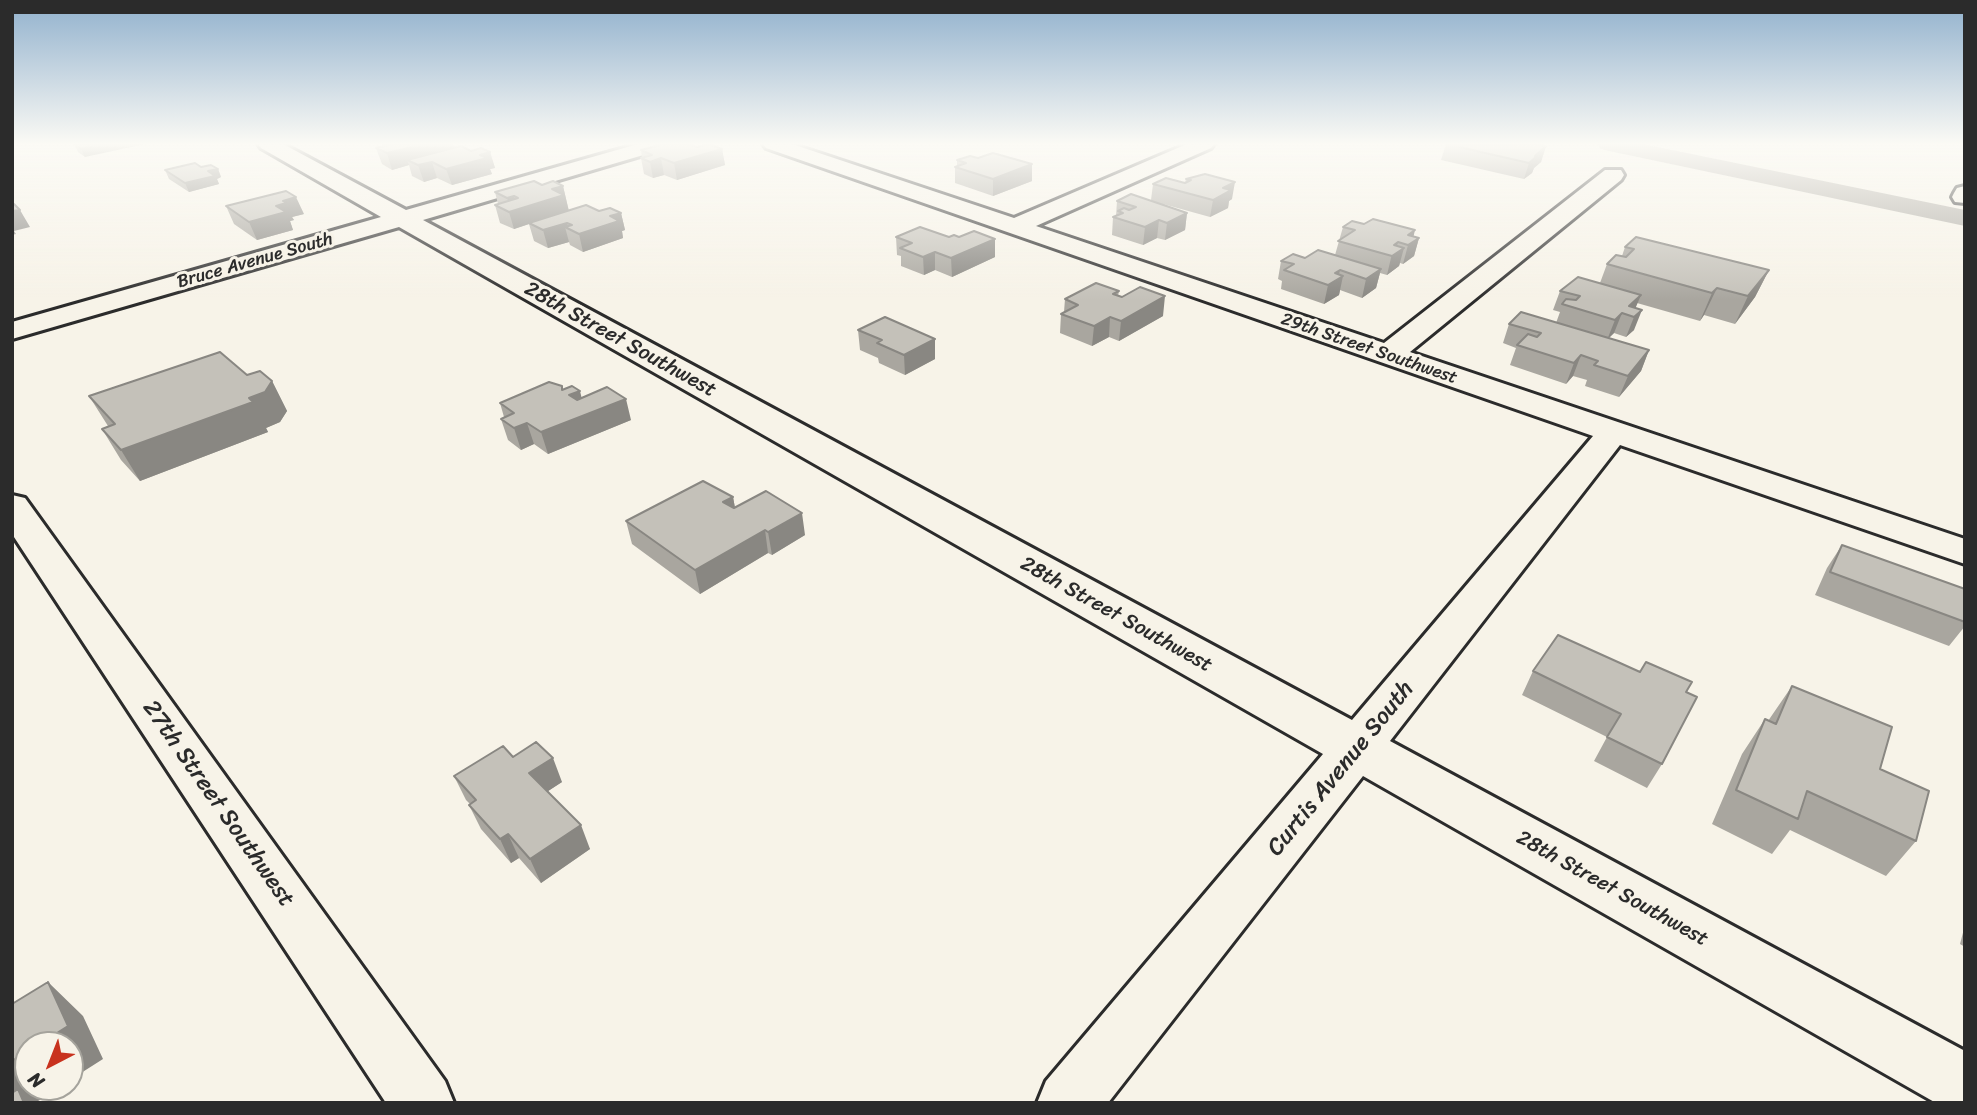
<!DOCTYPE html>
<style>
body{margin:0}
#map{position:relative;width:1977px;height:1115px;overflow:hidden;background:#f7f3e8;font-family:Sriracha,sans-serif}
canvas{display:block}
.frame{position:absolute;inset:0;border:14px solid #2b2b2b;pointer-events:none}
.north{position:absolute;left:14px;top:1031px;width:70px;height:70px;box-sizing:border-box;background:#f7f3e8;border:2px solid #a5a39c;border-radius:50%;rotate:222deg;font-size:19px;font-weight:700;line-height:28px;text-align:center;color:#2b2b2b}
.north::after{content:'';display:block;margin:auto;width:24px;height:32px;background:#c8321e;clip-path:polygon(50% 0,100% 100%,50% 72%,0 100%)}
</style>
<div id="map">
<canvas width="1977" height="1115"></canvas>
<div class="frame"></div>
<div class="north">N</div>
</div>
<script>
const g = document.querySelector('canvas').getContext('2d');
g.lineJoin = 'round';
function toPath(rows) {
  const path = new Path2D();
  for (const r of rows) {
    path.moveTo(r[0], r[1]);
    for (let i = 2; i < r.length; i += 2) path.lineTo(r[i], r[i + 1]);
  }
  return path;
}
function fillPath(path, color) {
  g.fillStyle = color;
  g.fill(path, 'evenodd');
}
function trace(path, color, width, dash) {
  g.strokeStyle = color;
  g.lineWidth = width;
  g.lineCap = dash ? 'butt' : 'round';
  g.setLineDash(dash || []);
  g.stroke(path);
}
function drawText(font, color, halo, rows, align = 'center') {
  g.font = font + ' Sriracha,sans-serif';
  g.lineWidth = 6;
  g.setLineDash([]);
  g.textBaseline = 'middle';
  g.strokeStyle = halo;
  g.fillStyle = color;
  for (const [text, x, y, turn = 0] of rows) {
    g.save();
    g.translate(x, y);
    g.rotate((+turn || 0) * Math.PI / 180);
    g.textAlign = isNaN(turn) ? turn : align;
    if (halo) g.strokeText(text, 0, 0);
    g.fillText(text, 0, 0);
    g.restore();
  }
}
const canal = toPath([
 [1597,144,1643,144,1965,210,1965,226,1609,151,1601,149,1597,144]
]);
const minor = toPath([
 [258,144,283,144,406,210,638,144,670,144,667,148,423,220,1352,720,1593,436,766,148,763,144,792,144,1014,218,1187,144,1214,144,1211,148,1036,226,1384,343,1605,170,1621,170,1624,175,1621,180,1410,352,1965,539,1965,564,1620,445,1390,741,1965,1051,1965,1103,1936,1103,1363,776,1108,1103,1037,1103,1046,1081,1323,754,399,227,12,339,12,322,381,217,261,148,258,144],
 [1965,186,1965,203,1955,202,1952,197,1954,193,1957,188,1965,186],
 [12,495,25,498,445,1081,454,1103,386,1103,12,534,12,495]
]);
const wall = toPath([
 [74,144,103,144,85,157,78,152],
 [382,144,453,144,454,148,471,151,490,152,495,168,490,169,492,174,452,185,437,178,424,182,412,176,409,165,392,170,382,164,376,148,382,147],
 [1446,144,1473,145,1546,146,1541,162,1534,168,1532,173,1524,179,1441,160],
 [697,147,722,149,725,165,677,180,664,175,653,178,644,174,641,158,642,158,641,150],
 [957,160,1032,181,993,196,955,183,955,167,957,166],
 [201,167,218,169,221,177,217,179,219,184,189,192,169,179,165,170],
 [1186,179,1232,199,1229,201,1228,208,1210,217,1163,204,1187,213,1185,230,1165,240,1157,238,1143,245,1112,235,1113,217,1116,216,1117,201,1151,200,1153,184,1185,183],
 [542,185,563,186,569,211,621,213,625,230,622,231,623,238,583,252,570,245,569,242,548,248,534,241,529,224,514,229,500,223,495,205,498,204,495,192],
 [226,206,304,214,292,217,294,220,290,221,293,230,257,240,234,224],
 [1343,227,1419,238,1414,256,1403,264,1400,263,1399,266,1387,275,1380,273,1376,288,1362,298,1340,290,1339,295,1324,304,1281,289,1282,281,1278,279,1281,261,1335,255],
 [896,237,995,257,952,277,935,270,924,275,901,266,901,256,897,255],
 [1625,247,1769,270,1755,297,1735,324,1704,315,1700,321,1637,303,1635,308,1634,330,1626,337,1614,333,1608,338,1649,350,1641,371,1619,397,1585,386,1587,380,1573,376,1566,384,1510,365,1516,348,1503,343,1509,324,1556,323,1560,312,1553,310,1560,291,1600,283,1607,264,1622,256],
 [1119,291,1118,296,1163,316,1119,341,1109,337,1092,346,1060,333,1061,314,1064,312,1065,299],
 [858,330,935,359,905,375,879,363,878,358,860,350],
 [247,375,272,381,287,411,280,422,266,428,268,432,140,481,121,460,102,429,108,426,89,396],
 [563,390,582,398,631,420,548,454,534,444,521,450,508,440,501,419,504,417,500,403],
 [733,497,735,508,805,535,772,555,768,553,700,594,632,544,626,521],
 [1842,545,1965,589,1965,626,1949,646,1815,595,1827,568],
 [1533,671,1686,692,1662,764,1647,788,1594,761,1607,737,1522,695],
 [1792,686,1880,769,1916,841,1886,876,1790,830,1772,854,1712,824,1742,754,1765,719,1768,721],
 [513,757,562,782,548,791,590,849,541,883,519,858,511,863,481,829,469,805,470,804,466,800,454,776],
 [1965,925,1965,947,1960,944]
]);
const shadedWall = toPath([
 [103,144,145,144,85,157,81,149],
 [425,144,453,144,456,153,407,160,409,165,392,170,387,153],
 [1546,146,1541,162,1534,168,1532,173,1524,179,1529,163,1535,156],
 [722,149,725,165,677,180,674,163],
 [490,152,495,168,490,169,492,174,452,185,446,169,480,155],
 [661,158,664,175,653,178,650,162],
 [432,162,437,178,424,182,418,165],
 [1032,164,1032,181,993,196,993,179],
 [218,169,221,177,217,179,219,184,189,192,185,183,208,171],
 [1235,182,1232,199,1229,201,1228,208,1210,217,1213,200,1223,188],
 [563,186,569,212,529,223,529,224,514,229,509,212,511,211,507,198,514,196,517,209,552,189],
 [296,197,304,214,292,217,294,220,290,221,293,230,257,240,249,222,283,201],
 [20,210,30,227,14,231,16,234,12,235,12,211],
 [621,213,625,230,622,231,623,238,583,252,579,234,610,216],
 [1187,213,1185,230,1165,240,1167,223],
 [1159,220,1157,238,1143,245,1145,227],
 [567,223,569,229,565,227,569,242,548,248,543,230],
 [1415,230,1412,243,1419,238,1414,256,1403,264,1408,245,1408,235],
 [995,239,995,257,952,277,951,258],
 [1398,242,1395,254,1404,248,1399,266,1387,275,1394,245],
 [935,252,935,270,924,275,923,257],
 [1381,269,1376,288,1362,298,1366,279],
 [1340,270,1338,279,1343,276,1339,295,1324,304,1328,285,1335,273],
 [1769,270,1755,297,1735,324,1748,296],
 [1717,288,1704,315,1700,321,1712,293],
 [1641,295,1633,314,1629,306],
 [1165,296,1163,316,1119,341,1121,321],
 [1642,310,1634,330,1626,337,1634,317],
 [1622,313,1614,333,1607,340,1615,320],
 [1110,317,1109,337,1092,346,1094,326],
 [935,339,935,359,905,375,904,355],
 [1649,350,1641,371,1619,397,1628,376],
 [1581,355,1573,376,1566,384,1574,363],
 [272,381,287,411,280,422,266,428,268,432,140,481,121,450,249,398],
 [580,391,585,412,569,395],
 [626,399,631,420,548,454,541,432],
 [527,423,534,444,521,450,514,428],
 [733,497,737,519,723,502],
 [802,513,805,535,772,555,768,532],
 [765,530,768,553,700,594,695,570],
 [553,758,562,782,539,797,529,773],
 [581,825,590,849,541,883,530,859],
 [508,834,519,858,511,863,500,839],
 [48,982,83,1016,103,1059,70,1080,70,1045,38,1045],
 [28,1051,28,1087,60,1087,35,1103,12,1103,12,1061]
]);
const building = toPath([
 [74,144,103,144,81,149,74,144],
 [393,144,425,144,387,153,376,148,393,144],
 [663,144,689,144,697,147,709,144,722,149,674,163,661,158,650,162,641,158,652,155,641,150,663,144],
 [1446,144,1473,145,1534,144,1546,146,1535,156,1537,156,1529,163,1446,144],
 [461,146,471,151,481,148,490,152,480,155,487,158,446,169,432,162,418,165,407,160,461,146],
 [993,153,1032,164,993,179,955,167,966,163,957,160,970,156,978,158,993,153],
 [195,163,201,167,211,165,218,169,208,171,215,176,185,183,165,170,195,163],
 [1205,174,1235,182,1223,188,1231,190,1213,200,1153,184,1166,178,1185,183,1191,180,1186,179,1205,174],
 [534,181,542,185,553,181,563,186,552,189,564,195,509,212,495,205,518,198,514,196,507,198,495,192,534,181],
 [286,191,296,197,283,201,286,203,276,206,286,212,249,222,226,206,286,191],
 [1131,194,1187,213,1167,223,1159,220,1145,227,1113,217,1123,213,1118,211,1124,208,1129,210,1136,207,1117,201,1131,194],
 [12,204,14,204,20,210,12,211,12,204],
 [586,205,599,211,610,208,621,213,610,216,619,221,579,234,565,227,572,225,567,223,543,230,529,223,586,205],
 [1373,219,1415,230,1408,235,1419,238,1408,245,1398,242,1394,245,1404,248,1392,256,1338,241,1355,230,1343,227,1352,221,1364,224,1373,219],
 [920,227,949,237,954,235,959,237,974,231,995,239,951,258,935,252,923,257,900,248,912,243,896,237,920,227],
 [1636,237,1769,270,1748,296,1717,288,1712,293,1607,264,1616,255,1626,257,1634,249,1625,247,1636,237],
 [1318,250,1381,269,1366,279,1340,270,1335,273,1343,276,1328,285,1284,270,1294,264,1281,261,1293,254,1305,258,1318,250],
 [1578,277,1641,295,1629,306,1642,310,1634,317,1622,313,1615,320,1562,304,1566,299,1576,300,1580,296,1560,291,1578,277],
 [1096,283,1119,291,1113,294,1122,297,1140,287,1165,296,1121,321,1110,317,1094,326,1061,314,1078,305,1065,299,1096,283],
 [1521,312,1649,350,1628,376,1594,365,1598,361,1581,355,1574,363,1517,345,1528,334,1537,337,1541,333,1509,324,1521,312],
 [885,317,935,339,904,355,877,343,882,340,858,330,885,317],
 [220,352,247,375,260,371,272,381,265,392,249,398,253,402,121,450,102,429,115,424,89,396,220,352],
 [549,382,562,386,562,390,572,386,580,391,569,395,577,400,607,387,626,399,541,432,527,423,514,428,501,419,514,413,500,403,549,382],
 [703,481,733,497,723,502,734,508,766,491,802,513,768,532,765,530,695,570,626,521,703,481],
 [1842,545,1965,589,1965,622,1830,572,1842,545],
 [1558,635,1640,672,1646,662,1692,682,1686,692,1697,697,1662,764,1607,737,1621,714,1533,671,1558,635],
 [1792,686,1892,727,1880,769,1929,791,1916,841,1807,791,1798,819,1736,790,1765,719,1776,724,1792,686],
 [536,742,553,758,529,773,581,825,530,859,508,834,500,839,469,805,476,800,454,776,503,746,513,757,536,742],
 [48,982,68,1026,38,1045,28,1045,28,1051,12,1061,12,1004,48,982],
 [18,1089,24,1103,12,1103,12,1093,18,1089]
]);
const farStreetnames = [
 ["Bruce Avenue South",255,261,-16],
 ["29th Street Southwest",1369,349,19]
];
const streetNames = [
 ["28th Street Southwest",620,340,29],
 ["28th Street Southwest",1116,615,29],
 ["28th Street Southwest",1612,889,29]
];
const nearStreetnames = [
 ["Curtis Avenue South",1341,769,-51],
 ["27th Street Southwest",218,804,55]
];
fillPath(canal, '#afaca4');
trace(minor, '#2b2b2b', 6);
fillPath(minor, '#f7f3e8');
fillPath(wall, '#a9a69f');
fillPath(shadedWall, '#898782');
fillPath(building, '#c4c1b9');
trace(building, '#898782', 2);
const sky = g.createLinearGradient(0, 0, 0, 300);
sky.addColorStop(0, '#91b1cd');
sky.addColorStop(0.48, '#fbfaf5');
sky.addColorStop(1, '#fbfaf500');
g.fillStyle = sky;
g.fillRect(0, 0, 1977, 300);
drawText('18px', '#2b2b2b', '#f7f3e8', farStreetnames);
drawText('21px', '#2b2b2b', '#f7f3e8', streetNames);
drawText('24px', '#2b2b2b', '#f7f3e8', nearStreetnames);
</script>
